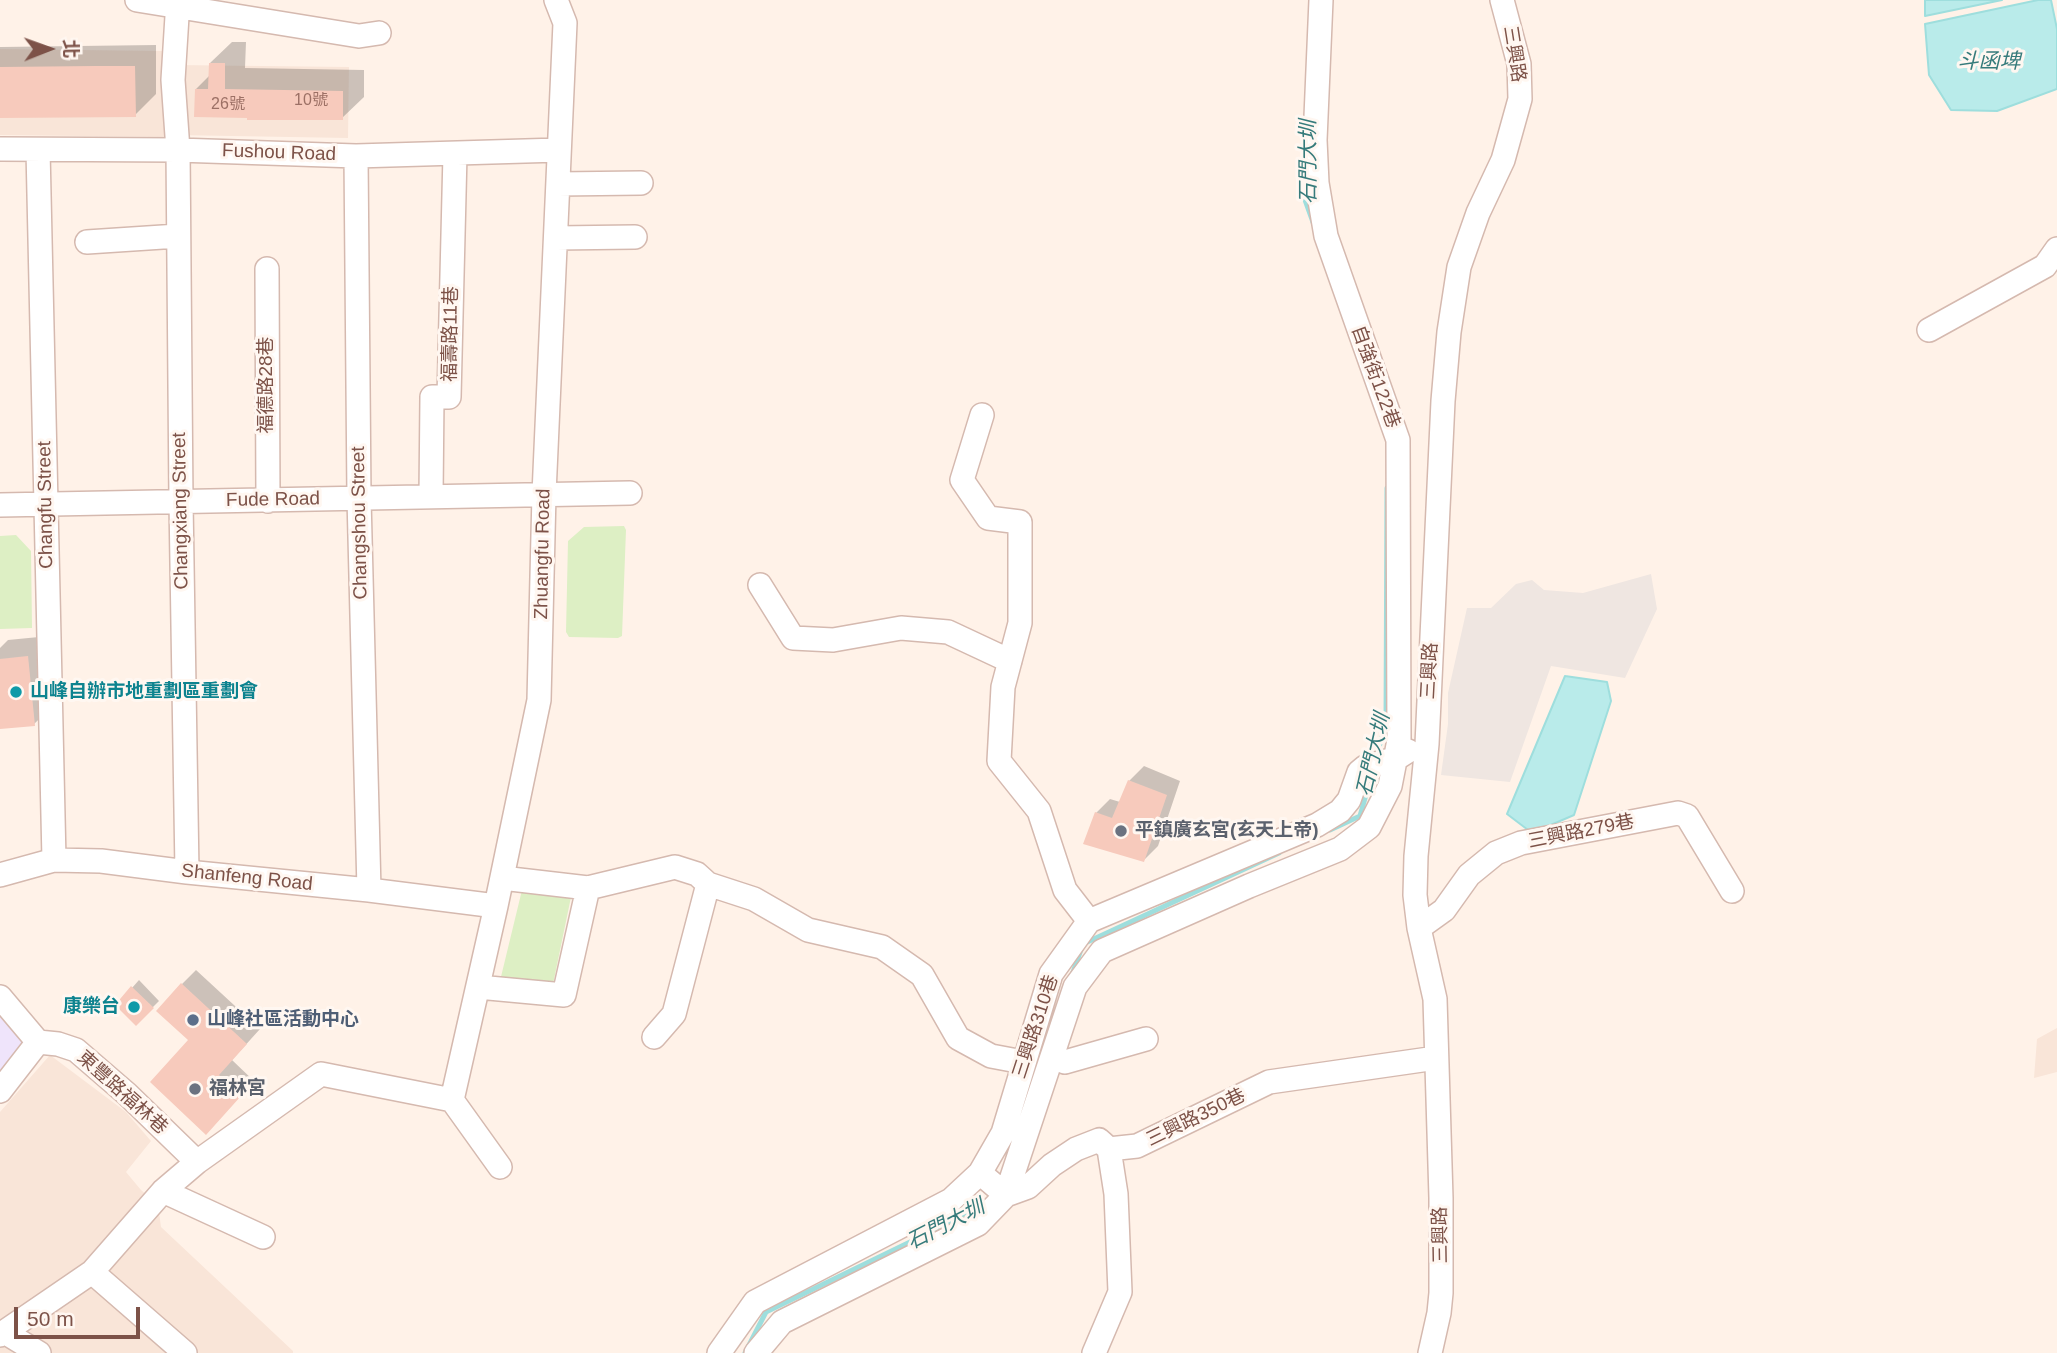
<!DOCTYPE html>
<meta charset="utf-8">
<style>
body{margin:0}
#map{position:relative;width:2057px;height:1353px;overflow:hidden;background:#fff2e8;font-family:Helvetica,"Noto Sans TC",sans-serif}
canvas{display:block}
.north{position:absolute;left:14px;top:14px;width:70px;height:70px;-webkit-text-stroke:5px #fff7f1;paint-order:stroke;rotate:89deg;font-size:19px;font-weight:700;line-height:28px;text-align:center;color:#7d5248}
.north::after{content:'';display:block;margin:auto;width:24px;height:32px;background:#7d5248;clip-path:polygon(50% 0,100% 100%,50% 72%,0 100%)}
.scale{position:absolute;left:14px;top:1307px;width:126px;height:32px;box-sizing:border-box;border:4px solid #7d5248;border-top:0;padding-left:9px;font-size:21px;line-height:24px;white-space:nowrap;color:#7d5248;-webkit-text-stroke:5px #fff7f1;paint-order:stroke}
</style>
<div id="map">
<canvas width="2057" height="1353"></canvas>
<div class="north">北</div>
<div class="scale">50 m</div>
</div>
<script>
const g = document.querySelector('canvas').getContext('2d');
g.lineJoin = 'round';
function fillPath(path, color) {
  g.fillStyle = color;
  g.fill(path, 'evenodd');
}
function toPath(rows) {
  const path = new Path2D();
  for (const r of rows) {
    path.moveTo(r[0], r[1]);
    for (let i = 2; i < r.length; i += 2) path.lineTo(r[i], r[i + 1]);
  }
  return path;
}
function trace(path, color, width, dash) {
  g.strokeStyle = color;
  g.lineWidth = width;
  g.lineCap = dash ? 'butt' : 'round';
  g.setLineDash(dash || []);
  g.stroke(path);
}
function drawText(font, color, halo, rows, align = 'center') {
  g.font = font + ' Helvetica,"Noto Sans TC",sans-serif';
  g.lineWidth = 6;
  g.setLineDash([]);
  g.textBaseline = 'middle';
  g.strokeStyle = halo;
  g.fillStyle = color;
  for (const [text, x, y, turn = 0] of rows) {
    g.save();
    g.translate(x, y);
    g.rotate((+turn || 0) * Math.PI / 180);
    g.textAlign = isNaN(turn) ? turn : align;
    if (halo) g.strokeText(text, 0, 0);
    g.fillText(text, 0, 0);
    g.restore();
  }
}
const residential = toPath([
 [0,49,167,51,166,137,0,135],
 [175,65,349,67,348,138,174,135],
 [2057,1028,2057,1072,2034,1078,2037,1039],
 [50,1055,126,1112,151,1141,126,1172,141,1190,158,1205,161,1227,293,1351,293,1353,0,1353,0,1112]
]);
const industrial = toPath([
 [1651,574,1657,609,1625,678,1551,666,1510,782,1441,775,1448,724,1448,693,1467,608,1491,608,1516,584,1532,580,1544,590,1583,593]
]);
const education = toPath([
 [0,1013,26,1044,0,1073]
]);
const green = toPath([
 [624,526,626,530,622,636,618,638,569,637,566,632,568,541,584,527],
 [16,535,31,551,32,628,0,629,0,536],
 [522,890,571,897,552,989,499,985]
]);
const water = toPath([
 [1925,0,2002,0,1925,16,1925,0],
 [2038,0,2051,0,2057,29,2057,89,1997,111,1951,110,1929,75,1925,24,2038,0],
 [1565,676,1607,682,1611,701,1574,815,1532,833,1507,814,1565,676]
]);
const shadow = toPath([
 [232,42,246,42,245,68,364,70,364,97,342,118,196,89,210,75,210,63],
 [156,45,156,94,135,115,0,116,0,47],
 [49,636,56,703,34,724,0,727,0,648,8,640],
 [1144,766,1180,781,1158,846,1144,860,1096,813,1110,799,1120,802,1129,781],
 [196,970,260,1029,232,1060,254,1081,220,1118,191,1040,182,984],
 [139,980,159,1001,136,1024,117,1005]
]);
const stream = toPath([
 [1306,180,1305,200,1314,225],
 [1376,757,1386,724,1387,488],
 [1330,830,1360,816,1372,773],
 [1072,975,1083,944,1279,853],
 [745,1353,766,1312,980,1208]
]);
const building = toPath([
 [209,63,225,63,225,89,343,91,343,120,247,120,247,118,194,117,195,89,208,89],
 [95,66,135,66,136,117,0,118,0,67],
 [28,656,35,726,0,729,0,659],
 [1128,780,1167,795,1144,862,1083,844,1095,812,1112,818],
 [181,983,247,1044,219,1075,241,1096,206,1135,150,1082,188,1040,156,1011],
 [131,986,154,1008,136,1026,115,1005]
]);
const minor = toPath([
 [137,0,359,36,379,33],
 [178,0,173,80,178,150,181,502,187,872],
 [0,149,178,150,356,156,559,150],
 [38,150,54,860],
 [356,156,359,498,369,890],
 [558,184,641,183],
 [556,238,635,237],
 [87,242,178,236],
 [267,269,268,501],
 [1929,330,2045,266,2057,249],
 [982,415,962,480,988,518,1020,522,1020,623,1003,687,999,761,1039,811,1065,890,1089,921],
 [431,496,432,397,449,397,455,154],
 [0,505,630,493],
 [760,585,793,638,833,640,901,628,948,632,1010,661],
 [0,875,54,860,101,861,187,872,369,890,496,906],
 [502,878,588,888,675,867,697,874,708,884,754,899,808,930,882,947,922,975,958,1038,991,1056,1023,1062],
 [1419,928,1444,910,1469,875,1496,853,1521,843,1678,813,1687,816,1732,891],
 [478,987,564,995,588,888],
 [0,997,38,1042,0,1091],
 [654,1037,674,1014,708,884],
 [38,1042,58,1044,76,1050,127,1094,197,1162],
 [1052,1057,1065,1062,1146,1039],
 [452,1100,496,906,539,700,544,494,565,23,556,0],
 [452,1100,500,1167],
 [980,1173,1006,1195,1028,1187,1052,1165,1076,1149,1099,1140,1109,1149,1137,1146,1269,1082,1436,1058],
 [163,1191,263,1237],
 [92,1272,185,1353],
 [6,1333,39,1353],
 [0,1335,92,1272,163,1191,197,1162,321,1074,452,1100],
 [719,1353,755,1302,951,1200,980,1173,1003,1133,1051,974,1089,921,1317,825,1340,811,1349,800,1359,772,1365,767,1397,758,1408,751],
 [756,1353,782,1322,978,1224,1006,1195,1075,987,1102,951,1249,886,1340,849,1369,827,1390,786,1399,740,1398,440,1326,236,1317,183,1315,140,1321,0],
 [1094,1353,1120,1292,1116,1194,1109,1149],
 [1430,1353,1439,1313,1441,1293,1441,1198,1435,999,1419,928,1415,895,1416,856,1427,744,1443,401,1449,332,1459,267,1478,213,1503,160,1520,99,1519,64,1502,0]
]);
const markers = [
 [16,692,7,"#0f9aa8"],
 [1121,831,7,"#6b7280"],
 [134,1007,7,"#0f9aa8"],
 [193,1020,7,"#5c6f8a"],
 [195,1089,7,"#6b7280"]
];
const numberNames = [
 ["10號",311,101],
 ["26號",228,105]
];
const streetNames = [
 ["三興路",1514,54,81],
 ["Fushou Road",279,153,2],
 ["福壽路11巷",451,334,-89],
 ["自強街122巷",1375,377,70],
 ["福德路28巷",267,385,-90],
 ["Fude Road",273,500,-1],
 ["Changfu Street",46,505,-91],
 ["Changxiang Street",181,511,-91],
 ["Changshou Street",360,523,-91],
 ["Zhuangfu Road",543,554,-89],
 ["三興路",1430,671,-87],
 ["三興路279巷",1581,832,-11],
 ["Shanfeng Road",247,878,6],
 ["三興路310巷",1036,1027,-72],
 ["東豐路福林巷",122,1093,42],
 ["三興路350巷",1196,1118,-26],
 ["三興路",1441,1235,-91]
];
const cultureNames = [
 ["山峰自辦市地重劃區重劃會",30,692],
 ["康樂台",120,1007,"right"]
];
const worshipNames = [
 ["平鎮廣玄宮(玄天上帝)",1135,831],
 ["福林宮",209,1089]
];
const serviceNames = [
 ["山峰社區活動中心",207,1020]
];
const waterNames = [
 ["斗函埤",1989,62],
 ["石門大圳",1309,162,-90],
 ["石門大圳",1374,755,-77],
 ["石門大圳",946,1225,-27]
];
fillPath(residential, '#f9e5d8');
fillPath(industrial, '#efe6e1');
fillPath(education, '#efe4fb');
fillPath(green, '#ddefc4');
fillPath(water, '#b9ebea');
trace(water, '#9ededd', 2);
fillPath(shadow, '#0003');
trace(stream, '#9ededd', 5);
fillPath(building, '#f7cabc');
trace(minor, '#d5b9af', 26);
trace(minor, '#fff', 23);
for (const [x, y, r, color] of markers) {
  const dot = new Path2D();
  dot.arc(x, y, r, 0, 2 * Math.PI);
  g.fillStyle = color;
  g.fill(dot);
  trace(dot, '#fff7f1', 2.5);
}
drawText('16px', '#9c7065', null, numberNames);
drawText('19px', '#7d5248', '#fff7f1', streetNames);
drawText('bold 19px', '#0d838f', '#fff7f1', cultureNames, 'left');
drawText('bold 19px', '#5b616d', '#fff7f1', worshipNames, 'left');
drawText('bold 19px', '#4e5e75', '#fff7f1', serviceNames, 'left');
drawText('italic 21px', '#367b7b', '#fff7f1', waterNames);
</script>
